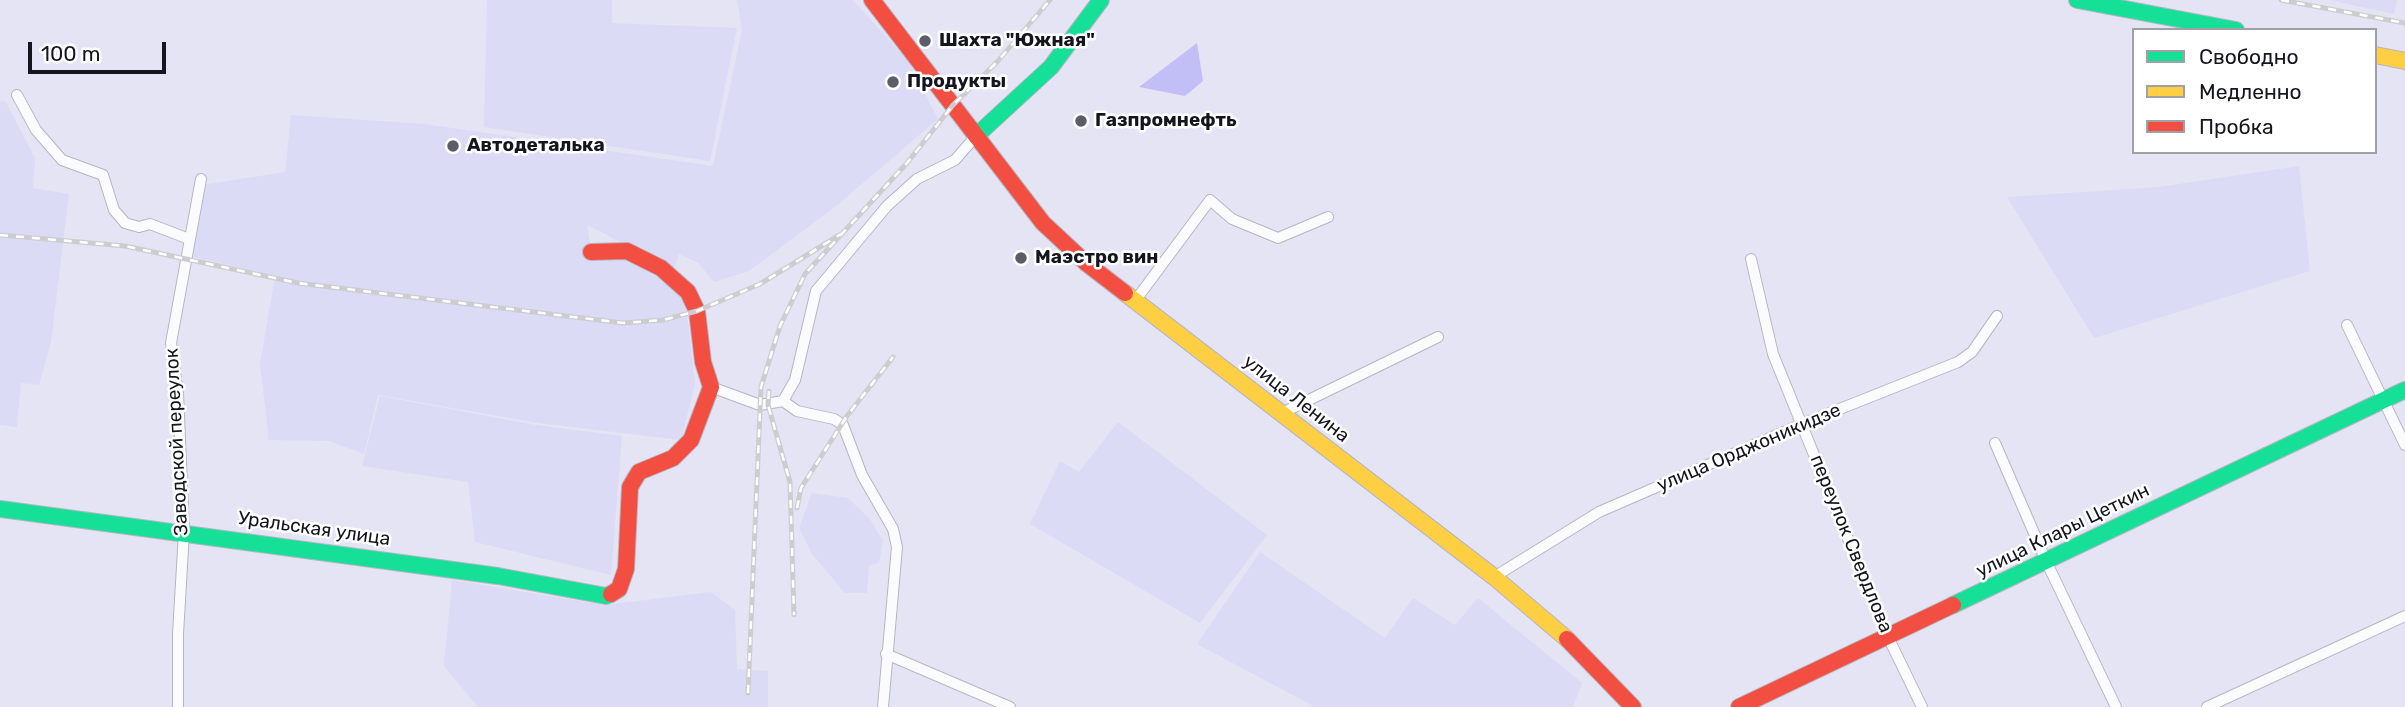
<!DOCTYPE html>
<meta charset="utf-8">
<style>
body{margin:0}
#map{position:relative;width:2405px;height:707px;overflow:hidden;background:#e4e4f4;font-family:Rubik,sans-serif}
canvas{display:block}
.legend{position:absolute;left:2132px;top:28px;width:245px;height:126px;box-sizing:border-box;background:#fff;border:2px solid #a1a1a5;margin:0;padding:9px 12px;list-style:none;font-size:21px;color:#15151f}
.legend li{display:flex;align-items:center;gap:14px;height:35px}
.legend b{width:35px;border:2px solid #a1a1a5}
.scale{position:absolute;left:28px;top:42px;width:138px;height:32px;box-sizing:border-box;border:4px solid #15151f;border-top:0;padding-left:9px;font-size:21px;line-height:24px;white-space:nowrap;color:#15151f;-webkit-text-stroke:5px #fff;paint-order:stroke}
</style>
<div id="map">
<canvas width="2405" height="707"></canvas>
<ul class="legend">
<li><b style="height:9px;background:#16e098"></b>Свободно</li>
<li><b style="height:9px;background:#ffcf43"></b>Медленно</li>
<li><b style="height:9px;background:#f24e42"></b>Пробка</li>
</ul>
<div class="scale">100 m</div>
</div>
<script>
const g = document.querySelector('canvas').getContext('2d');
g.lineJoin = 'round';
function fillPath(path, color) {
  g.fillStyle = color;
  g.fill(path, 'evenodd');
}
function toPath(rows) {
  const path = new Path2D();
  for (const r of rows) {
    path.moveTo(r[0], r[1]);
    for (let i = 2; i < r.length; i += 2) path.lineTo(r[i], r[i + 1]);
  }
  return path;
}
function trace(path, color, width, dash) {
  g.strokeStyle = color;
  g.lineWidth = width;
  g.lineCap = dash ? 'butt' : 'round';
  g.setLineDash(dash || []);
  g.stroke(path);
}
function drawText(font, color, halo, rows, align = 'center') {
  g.font = font + ' Rubik,sans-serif';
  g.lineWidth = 5;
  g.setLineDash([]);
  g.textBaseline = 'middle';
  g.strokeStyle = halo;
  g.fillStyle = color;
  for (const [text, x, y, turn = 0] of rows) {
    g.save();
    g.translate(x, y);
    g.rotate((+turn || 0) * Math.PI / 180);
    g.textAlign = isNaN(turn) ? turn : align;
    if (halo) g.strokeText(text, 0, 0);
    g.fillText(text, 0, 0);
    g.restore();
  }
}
const built = toPath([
 [487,0,612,0,612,23,737,28,710,161,484,127],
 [737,0,853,0,909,62,938,119,835,207,749,271,714,282,698,263,679,254,674,269,587,225,593,261,631,260,676,290,686,306,695,384,681,440,538,423,378,395,364,454,329,441,269,440,260,364,275,276,190,256,202,185,285,172,291,115,425,124,713,166,742,30],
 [2329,0,2397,0,2394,14],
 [0,101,6,102,35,158,33,188,69,194,51,342,39,385,21,383,17,427,0,425],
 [2299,166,2310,271,2094,338,2007,197,2159,187],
 [380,396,536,425,622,436,611,575,475,542,468,482,362,466],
 [1118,422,1267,535,1200,623,1030,524,1060,461,1079,472],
 [812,493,848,498,870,519,883,541,879,563,869,565,867,593,845,593,812,554,799,528],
 [1260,552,1385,638,1413,598,1455,625,1478,598,1582,683,1573,707,1315,707,1197,644],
 [452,580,605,605,711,592,735,610,737,669,768,671,768,707,478,707,444,666]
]);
const forest = toPath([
 [1197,43,1203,81,1185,96,1139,87]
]);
const street = toPath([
 [17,95,36,130,62,160,103,175,114,210,125,223,139,227,150,224,189,239],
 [1751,259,1773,354,1888,637,1922,707],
 [1135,301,1210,200,1232,219,1278,238,1328,217],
 [2347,325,2405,445],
 [711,387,760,405,783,401,795,380,816,291,887,206,917,179,955,160,976,136],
 [783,401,797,411,834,419,843,425,862,475,893,529,897,547,883,707],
 [1280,414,1438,337],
 [1995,443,2047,563,2116,707],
 [1494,577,1599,512,1802,424,1958,362,1972,352,1997,316],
 [886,654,1010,707],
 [178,707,178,634,184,532,178,393,171,343,201,179],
 [2207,707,2405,616]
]);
const fast = toPath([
 [2077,0,2236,30],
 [976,136,1051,67,1101,0],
 [0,509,498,576,606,596,611,594],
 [1953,605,2405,390]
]);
const slow = toPath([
 [2375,55,2405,61],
 [1125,293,1494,577,1567,639]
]);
const jam = toPath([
 [872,0,1043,223,1086,263,1125,293],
 [591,252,627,251,661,268,688,292,697,311,703,362,711,387,691,440,673,458,639,472,630,487,626,569,619,589,611,594],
 [1567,639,1633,707],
 [1739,707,1953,605]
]);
const rail = toPath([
 [2281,0,2405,23],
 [0,235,125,246,298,283,623,323,663,320,697,311,760,284,841,234],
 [769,391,768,405,790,482,794,615],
 [797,508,801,488,847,416,893,357],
 [748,693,761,387,780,326,805,274,907,163,953,105,998,61,1050,0]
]);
const markers = [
 [925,41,7,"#5d5d6a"],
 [893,82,7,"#5d5d6a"],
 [1081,121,7,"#5d5d6a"],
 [453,146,7,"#5d5d6a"],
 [1021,258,7,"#5d5d6a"]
];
const poiNames = [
 ["Шахта \"Южная\"",939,41],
 ["Продукты",907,82],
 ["Газпромнефть",1095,121],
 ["Автодеталька",467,146],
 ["Маэстро вин",1035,258]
];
const streetNames = [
 ["улица Ленина",1296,399,38],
 ["Заводской переулок",177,442,-93],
 ["улица Орджоникидзе",1749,448,-23],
 ["Уральская улица",314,529,8],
 ["улица Клары Цеткин",2063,531,-26],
 ["переулок Свердлова",1851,544,68]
];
fillPath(built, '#dbdbf6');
fillPath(forest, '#c1bff5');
trace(street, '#b6b6c2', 12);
trace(fast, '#b6b6c2', 18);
trace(slow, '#b6b6c2', 18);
trace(jam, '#b6b6c2', 18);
trace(street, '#fbfbfd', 10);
trace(fast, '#16e098', 16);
trace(slow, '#ffcf43', 16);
trace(jam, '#f24e42', 16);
trace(rail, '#cdcdd1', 5);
trace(rail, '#fff', 2.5, [8]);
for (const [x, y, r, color] of markers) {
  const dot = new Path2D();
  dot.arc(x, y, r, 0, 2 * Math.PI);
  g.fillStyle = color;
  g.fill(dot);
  trace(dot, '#fff', 2.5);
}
drawText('bold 19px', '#15151f', '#fff', poiNames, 'left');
drawText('19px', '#15151f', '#fff', streetNames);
</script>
